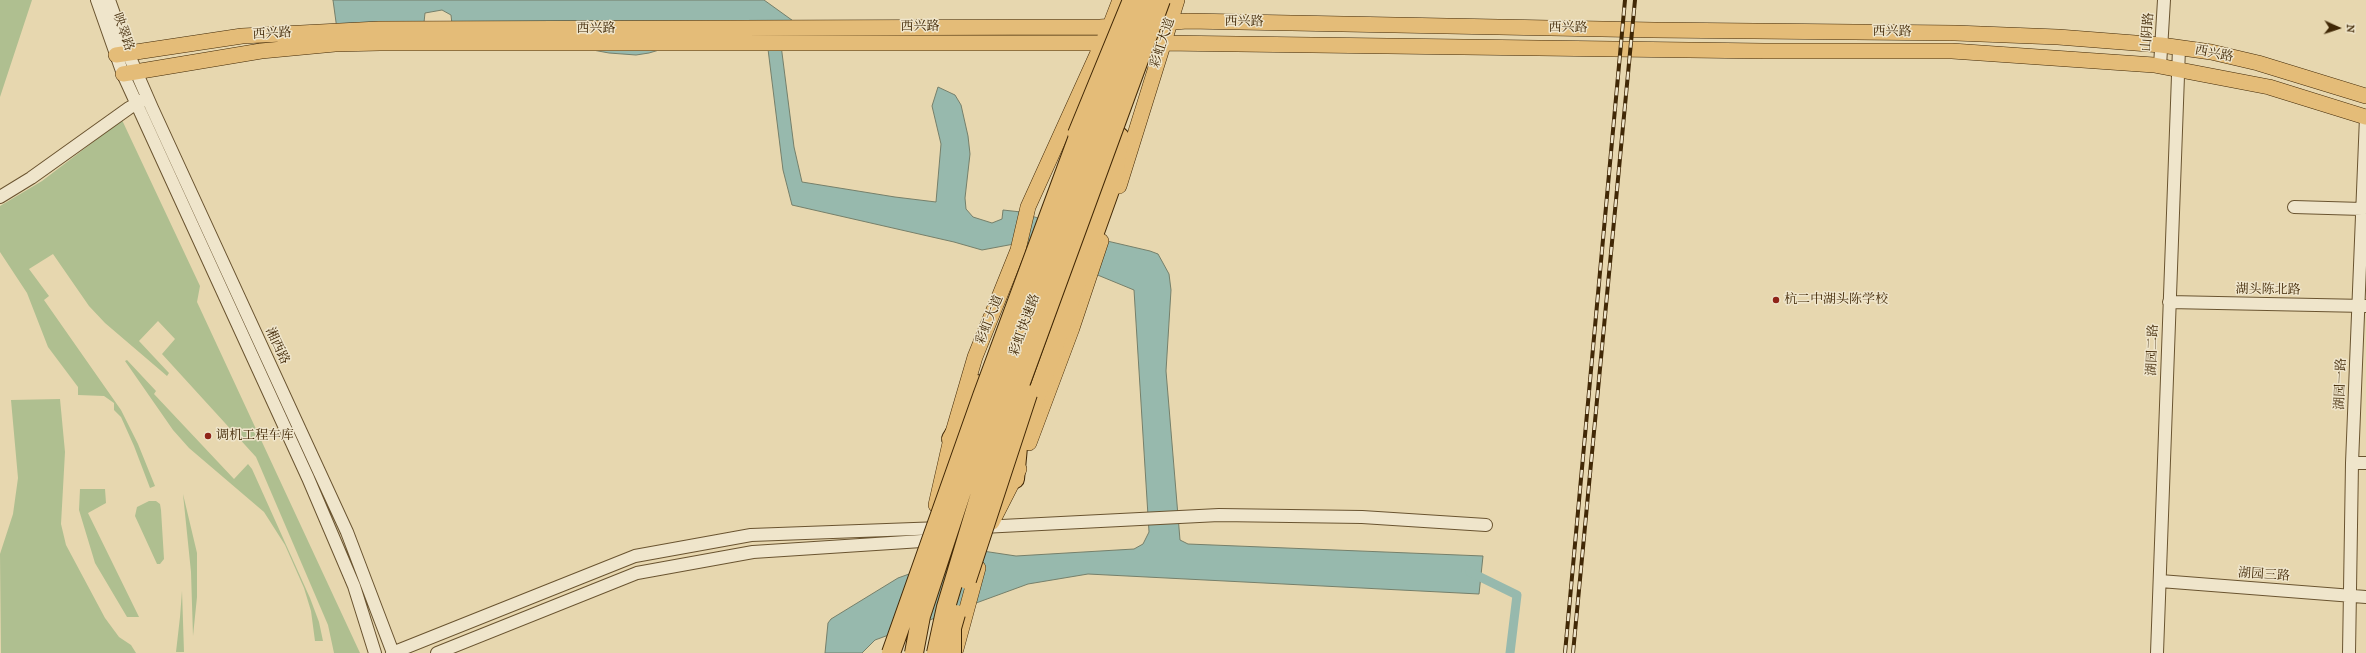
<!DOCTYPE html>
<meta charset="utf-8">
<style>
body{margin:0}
#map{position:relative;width:2366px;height:653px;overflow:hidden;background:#e7d7af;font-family:"IM FELL French Canon",serif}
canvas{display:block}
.north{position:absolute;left:2318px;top:8px;width:40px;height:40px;-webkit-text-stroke:3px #efe5cb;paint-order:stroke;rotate:93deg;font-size:11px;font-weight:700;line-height:16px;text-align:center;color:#412806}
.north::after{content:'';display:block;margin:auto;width:14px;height:18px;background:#412806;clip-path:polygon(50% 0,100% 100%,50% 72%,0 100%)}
</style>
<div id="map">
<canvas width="2366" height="653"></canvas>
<div class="north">N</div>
</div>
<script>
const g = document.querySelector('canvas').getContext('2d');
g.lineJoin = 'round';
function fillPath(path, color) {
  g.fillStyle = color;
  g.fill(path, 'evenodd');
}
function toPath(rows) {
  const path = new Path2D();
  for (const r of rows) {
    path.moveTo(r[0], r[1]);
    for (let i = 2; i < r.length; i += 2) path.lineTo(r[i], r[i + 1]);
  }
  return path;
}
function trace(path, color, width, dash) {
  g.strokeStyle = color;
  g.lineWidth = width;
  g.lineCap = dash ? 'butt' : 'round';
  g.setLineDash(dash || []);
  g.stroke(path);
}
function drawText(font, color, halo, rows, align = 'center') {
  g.font = font + ' "IM FELL French Canon","Noto Serif SC",serif';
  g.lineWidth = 3;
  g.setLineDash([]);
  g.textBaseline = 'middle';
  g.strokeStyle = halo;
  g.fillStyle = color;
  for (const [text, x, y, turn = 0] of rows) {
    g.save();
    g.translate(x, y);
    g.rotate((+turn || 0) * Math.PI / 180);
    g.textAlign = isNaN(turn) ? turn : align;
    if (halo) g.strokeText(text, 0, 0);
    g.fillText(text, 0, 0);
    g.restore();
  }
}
const green = toPath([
 [0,0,32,0,0,97],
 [122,120,200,286,197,302,360,653,334,653,328,625,256,457,162,354,175,339,158,321,139,341,169,373,167,376,105,323,89,306,53,254,29,269,49,296,44,300,121,410,138,444,155,486,150,488,134,446,121,417,114,410,114,403,104,396,78,395,78,387,48,347,27,293,0,252,0,206,42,181],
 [127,360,156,391,154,394,234,479,248,464,252,469,310,598,319,622,323,641,315,641,311,611,304,588,285,545,264,512,189,448,173,430,125,361],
 [60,399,65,452,61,524,66,545,105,618,119,637,131,645,136,653,1,653,0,554,13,514,18,478,11,400],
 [80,489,105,489,106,503,88,513,139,617,127,617,95,563,79,510],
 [183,494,197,553,197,597,193,636,191,572],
 [149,501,156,501,160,504,161,510,164,559,160,564,157,564,135,516,137,507],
 [182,591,184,652,176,652,180,617]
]);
const water = toPath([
 [333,0,764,0,796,23,802,39,781,45,794,147,802,182,895,197,936,202,941,144,932,106,938,87,955,95,961,105,968,136,970,154,965,198,966,209,973,217,992,223,1002,219,1003,210,1021,212,1090,237,1150,251,1158,254,1163,263,1169,274,1171,290,1166,371,1180,540,1188,544,1483,556,1479,594,1088,574,1028,584,875,640,862,653,825,653,828,623,831,619,898,578,976,550,1016,556,1134,549,1143,544,1149,532,1134,290,1032,248,1014,244,982,250,954,242,792,205,783,170,767,41,730,29,649,53,636,55,609,53,452,24,451,15,442,10,425,13,423,32,339,44,333,0]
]);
const canal = toPath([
 [1470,572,1517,595,1510,653]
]);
const minor = toPath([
 [97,0,123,74,308,478,354,586,375,653],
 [109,0,128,53,152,108,347,532,393,653],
 [2160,66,2164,0],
 [0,197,31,178,129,108,143,100],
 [2294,207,2362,209],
 [2169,302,2365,306],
 [2352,463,2366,463],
 [982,527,1219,515,1362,517,1486,525],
 [2160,581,2366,597],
 [392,653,635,556,751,535,941,528],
 [437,653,637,573,753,552,937,540],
 [2157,653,2179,48],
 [2349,653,2352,463,2366,117]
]);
const major = toPath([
 [116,55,242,36,379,29,1100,27,1188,21,1654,30,1955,33,2058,37,2161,45,2211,52,2258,63,2366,96],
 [123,74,261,51,335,44,380,43,1162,43,1764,51,1952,51,2154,65,2269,87,2366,117],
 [1119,186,1177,0],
 [1029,443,1072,328,1101,241],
 [936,505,951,439,975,357,1018,250,1028,207,1110,26,1120,0],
 [992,522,1019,469],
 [956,649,978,568]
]);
const highway = toPath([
 [951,439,968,411,977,384],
 [1015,479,1018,447,1113,182,1120,137]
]);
const rail = toPath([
 [1565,653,1625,0],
 [1573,653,1635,0]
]);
const highwayBridge = toPath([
 [1077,134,1132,0],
 [967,580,1028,394],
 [891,653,982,396,1083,123],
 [914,653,921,616,962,491,1146,0],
 [936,653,946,607,979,497,1161,0],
 [952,653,952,628,956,614]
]);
const markers = [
 [1776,300,4,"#8f2418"],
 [208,436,4,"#8f2418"]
];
const streetNames = [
 ["西兴路",1244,22,1],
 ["西兴路",920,27],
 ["西兴路",1568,28,1],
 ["西兴路",596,29],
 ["映翠路",123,32,71],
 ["西兴路",1892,32,1],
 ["山阴路",2148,32,-86],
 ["西兴路",272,34,-3],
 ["彩虹大道",1163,43,-72],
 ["西兴路",2214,54,11],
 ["湖头陈北路",2268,290,1],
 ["彩虹大道",990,320,-68],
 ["彩虹快速路",1025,325,-70],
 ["湘西路",277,346,65],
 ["湖园二路",2153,350,-88],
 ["湖园一路",2341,384,-88],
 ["湖园三路",2264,575,4]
];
const poiNames = [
 ["杭二中湖头陈学校",1784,300],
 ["调机工程车库",216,436]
];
fillPath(green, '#afbf90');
fillPath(water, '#97b9ad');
trace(water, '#757f6a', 1);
trace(canal, '#97b9ad', 9);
trace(minor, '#6a5430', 14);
trace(major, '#412806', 16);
trace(highway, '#412806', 20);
trace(minor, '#efe5cb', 12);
trace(major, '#e4bc78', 15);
trace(highway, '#e4bc78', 18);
trace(rail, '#412806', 4);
trace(rail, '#efe5cb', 2.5, [8]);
trace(highwayBridge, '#412806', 20, []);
trace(highwayBridge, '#e4bc78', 18);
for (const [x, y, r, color] of markers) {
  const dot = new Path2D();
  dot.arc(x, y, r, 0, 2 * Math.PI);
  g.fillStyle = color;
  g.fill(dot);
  trace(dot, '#efe5cb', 1.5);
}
drawText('13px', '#412806', '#efe5cb', streetNames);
drawText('13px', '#412806', '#efe5cb', poiNames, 'left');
</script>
